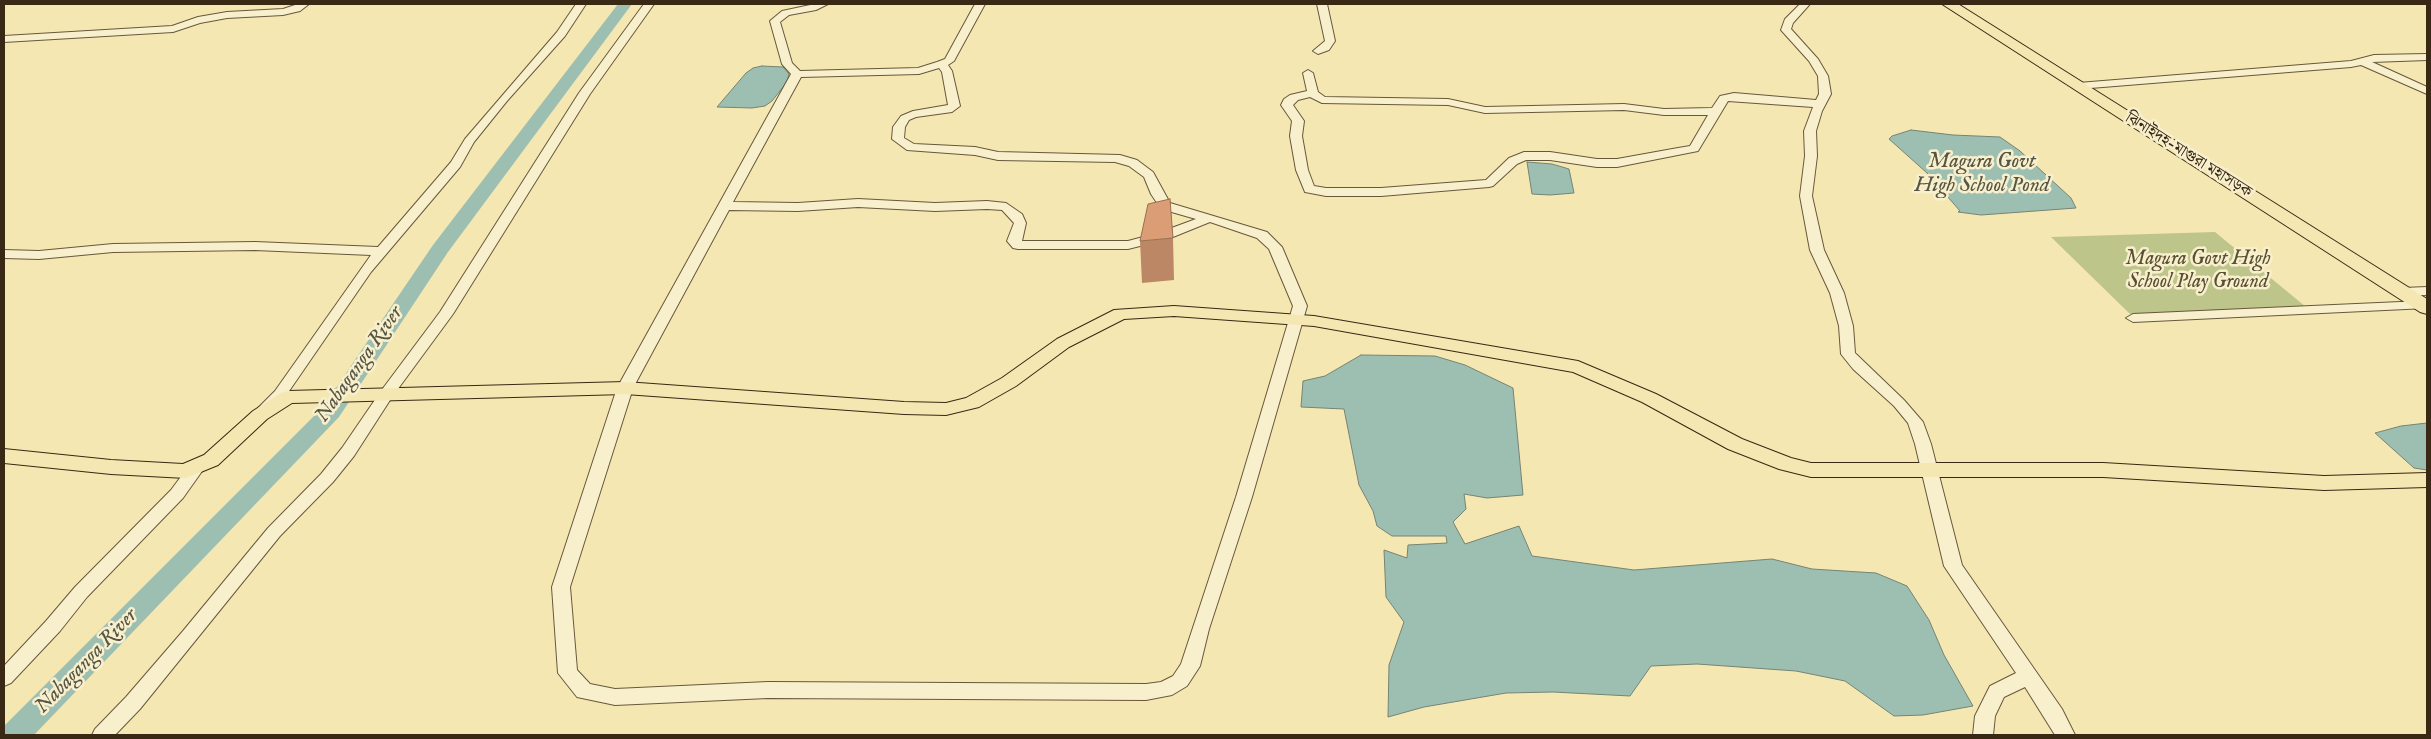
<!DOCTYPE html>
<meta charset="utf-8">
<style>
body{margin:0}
#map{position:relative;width:2431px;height:739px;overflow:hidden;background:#f5e7b2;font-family:"IM FELL English",serif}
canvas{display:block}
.frame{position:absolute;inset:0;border:5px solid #382814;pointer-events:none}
</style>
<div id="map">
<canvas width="2431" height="739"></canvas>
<div class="frame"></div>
</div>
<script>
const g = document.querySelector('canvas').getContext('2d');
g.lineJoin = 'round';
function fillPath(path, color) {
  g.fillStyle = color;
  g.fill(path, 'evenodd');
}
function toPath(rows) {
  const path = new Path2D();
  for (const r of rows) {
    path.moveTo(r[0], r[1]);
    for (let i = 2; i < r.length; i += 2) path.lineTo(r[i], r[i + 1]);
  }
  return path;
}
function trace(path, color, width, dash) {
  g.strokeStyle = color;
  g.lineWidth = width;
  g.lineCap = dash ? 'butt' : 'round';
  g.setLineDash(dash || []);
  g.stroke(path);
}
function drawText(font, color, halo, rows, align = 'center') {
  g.font = font + ' "IM FELL English","Noto Serif Bengali",serif';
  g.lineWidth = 5;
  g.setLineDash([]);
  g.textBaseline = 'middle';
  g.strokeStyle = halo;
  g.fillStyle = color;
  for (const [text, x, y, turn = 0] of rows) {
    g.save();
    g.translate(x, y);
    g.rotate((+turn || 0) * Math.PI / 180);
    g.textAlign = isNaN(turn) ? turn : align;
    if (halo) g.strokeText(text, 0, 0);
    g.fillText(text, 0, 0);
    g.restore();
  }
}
const green = toPath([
 [2215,232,2306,307,2130,314,2051,237]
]);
const water = toPath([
 [762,66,783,67,789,74,787,82,772,101,765,106,752,108,717,107,746,73,753,68,762,66],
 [1911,130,1953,135,2000,137,2020,151,2071,198,2076,208,1981,215,1958,212,1960,211,1927,173,1889,139,1892,136,1911,130],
 [1527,162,1552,164,1569,169,1574,193,1550,195,1532,194,1527,162],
 [1361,355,1435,356,1465,365,1513,388,1523,495,1487,498,1464,494,1466,509,1453,522,1465,544,1519,526,1532,556,1634,570,1772,559,1812,569,1876,573,1907,586,1929,620,1944,655,1973,706,1923,715,1894,716,1845,681,1796,671,1697,664,1651,666,1630,696,1553,692,1506,693,1424,707,1388,717,1389,665,1404,622,1386,597,1384,550,1407,558,1408,545,1447,543,1446,536,1392,536,1377,526,1373,511,1359,485,1344,409,1301,407,1303,381,1325,376,1361,355],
 [2427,423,2427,470,2414,468,2375,433,2401,426,2427,423]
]);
const river = toPath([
 [618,4,632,4,448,252,339,417,34,735,4,735,4,726,323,407,433,245,618,4]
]);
const minor = toPath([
 [298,4,309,4,300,11,283,15,227,18,200,23,173,32,4,42,4,36,172,26,198,17,227,12,283,9,298,4],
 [576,4,586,4,565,36,507,101,474,142,460,167,371,272,285,397,271,412,261,412,258,408,275,391,371,255,255,250,113,252,39,259,4,258,4,250,39,251,113,244,255,242,378,247,451,162,465,139,557,32,576,4],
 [644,4,654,4,590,94,453,314,392,397,354,456,333,482,280,536,140,709,115,735,92,735,95,729,126,697,183,631,268,528,321,474,342,448,381,391,440,312,579,93,644,4],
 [815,4,828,4,816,10,789,15,780,22,792,63,800,71,918,68,937,62,945,59,975,4,985,4,954,61,948,65,952,71,960,106,952,112,916,117,909,120,905,127,904,138,914,144,975,147,998,152,1120,155,1137,160,1153,172,1170,203,1267,232,1282,247,1307,306,1252,497,1209,629,1200,666,1187,686,1172,695,1146,700,768,698,615,705,577,697,558,673,552,587,617,388,791,74,782,64,770,21,782,11,815,4],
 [939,68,942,72,948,105,913,111,901,116,893,127,892,139,907,150,975,155,998,160,1115,162,1129,166,1144,177,1151,194,1161,209,1196,219,1158,233,1128,241,1022,241,1026,223,1022,214,1006,203,987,201,935,203,858,199,798,203,733,202,801,77,919,74,939,68],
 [858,207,935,211,987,209,1002,210,1014,223,1007,241,1013,248,1018,249,1128,249,1168,239,1210,222,1257,238,1269,249,1293,306,1236,497,1181,664,1173,676,1161,682,1146,684,768,682,615,689,590,684,577,670,570,587,633,388,729,210,798,211,858,207],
 [1317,4,1327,4,1335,41,1329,50,1318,54,1313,51,1325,41,1317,4],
 [1800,4,1810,4,1793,23,1791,29,1818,59,1828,76,1831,94,1822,111,1816,131,1817,156,1812,196,1824,250,1844,293,1853,326,1855,353,1904,400,1923,422,1931,444,1962,565,2062,709,2075,735,2055,735,2025,687,2004,697,1995,716,1993,735,1973,735,1975,716,1990,686,2016,673,1944,566,1915,444,1908,423,1894,406,1853,369,1841,354,1839,326,1830,293,1810,250,1800,196,1805,156,1804,131,1813,107,1728,101,1698,151,1617,167,1597,167,1550,160,1526,160,1517,164,1493,186,1489,187,1381,196,1326,196,1305,192,1296,170,1290,136,1292,121,1281,105,1284,99,1290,95,1307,91,1303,73,1308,70,1313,73,1318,92,1325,97,1448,99,1485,107,1624,104,1664,109,1712,108,1720,96,1734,93,1816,100,1819,94,1818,76,1809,61,1781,30,1785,19,1800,4],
 [1310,97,1322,103,1448,105,1485,113,1624,110,1664,115,1708,115,1690,146,1678,148,1617,159,1597,159,1550,152,1524,152,1509,158,1486,180,1381,188,1326,188,1314,186,1308,170,1302,136,1304,121,1293,105,1298,100,1310,97],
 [2427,54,2427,60,2372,62,2427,87,2427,94,2361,65,2351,67,2078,89,2073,86,2078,83,2351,61,2374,55,2427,54],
 [2427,287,2427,295,2403,296,2396,292,2403,288,2427,287],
 [2423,301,2427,302,2427,308,2133,322,2126,318,2133,314,2423,301],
 [197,461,203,463,205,467,183,498,87,597,60,631,11,683,4,686,4,666,46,621,75,587,171,490,191,463,197,461]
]);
const major = toPath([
 [1174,306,1314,316,1578,361,1656,394,1742,439,1791,458,1811,463,2103,463,2324,476,2427,473,2427,487,2324,490,2103,477,1811,477,1779,469,1728,449,1642,402,1573,372,1314,326,1174,316,1124,319,1069,347,1016,386,979,407,946,415,904,414,625,394,292,403,267,419,218,465,186,478,111,474,4,463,4,449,111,460,183,464,204,455,253,411,281,393,288,391,625,382,904,402,946,403,966,398,1002,378,1057,339,1114,310,1174,306]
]);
const highway = toPath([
 [1942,4,1958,4,2427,299,2427,314,2420,312,1942,4]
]);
const wall = toPath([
 [1173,238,1174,280,1142,283,1140,241]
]);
const building = toPath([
 [1170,199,1173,238,1140,241,1148,204,1170,199]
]);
const farStreetnames = [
 ["ঝিনাইদহ-মাগুরা মহাসড়ক",2188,156,32]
];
const parkNames = [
 ["Magura Govt High",2198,260],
 ["School Play Ground",2198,283]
];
const waterNames = [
 ["Magura Govt",1982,163],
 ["High School Pond",1982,187],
 ["Nabaganga River",360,365,-55],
 ["Nabaganga River",87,662,-46]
];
fillPath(green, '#bdc58b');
fillPath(water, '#9dbfb2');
trace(water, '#758373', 1);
fillPath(river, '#9dbfb2');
trace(minor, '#67583c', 2);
trace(major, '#382814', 2);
trace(highway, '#382814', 2);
fillPath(minor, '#f8efcd');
fillPath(major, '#f5e7b2');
fillPath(highway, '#f5e7b2');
fillPath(wall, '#bc8765');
fillPath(building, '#db9d75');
trace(building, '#996e52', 1);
drawText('16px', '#382814', '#f8efcd', farStreetnames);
drawText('italic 20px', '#594f32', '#f8efcd', parkNames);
drawText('italic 21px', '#565543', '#f8efcd', waterNames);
</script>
